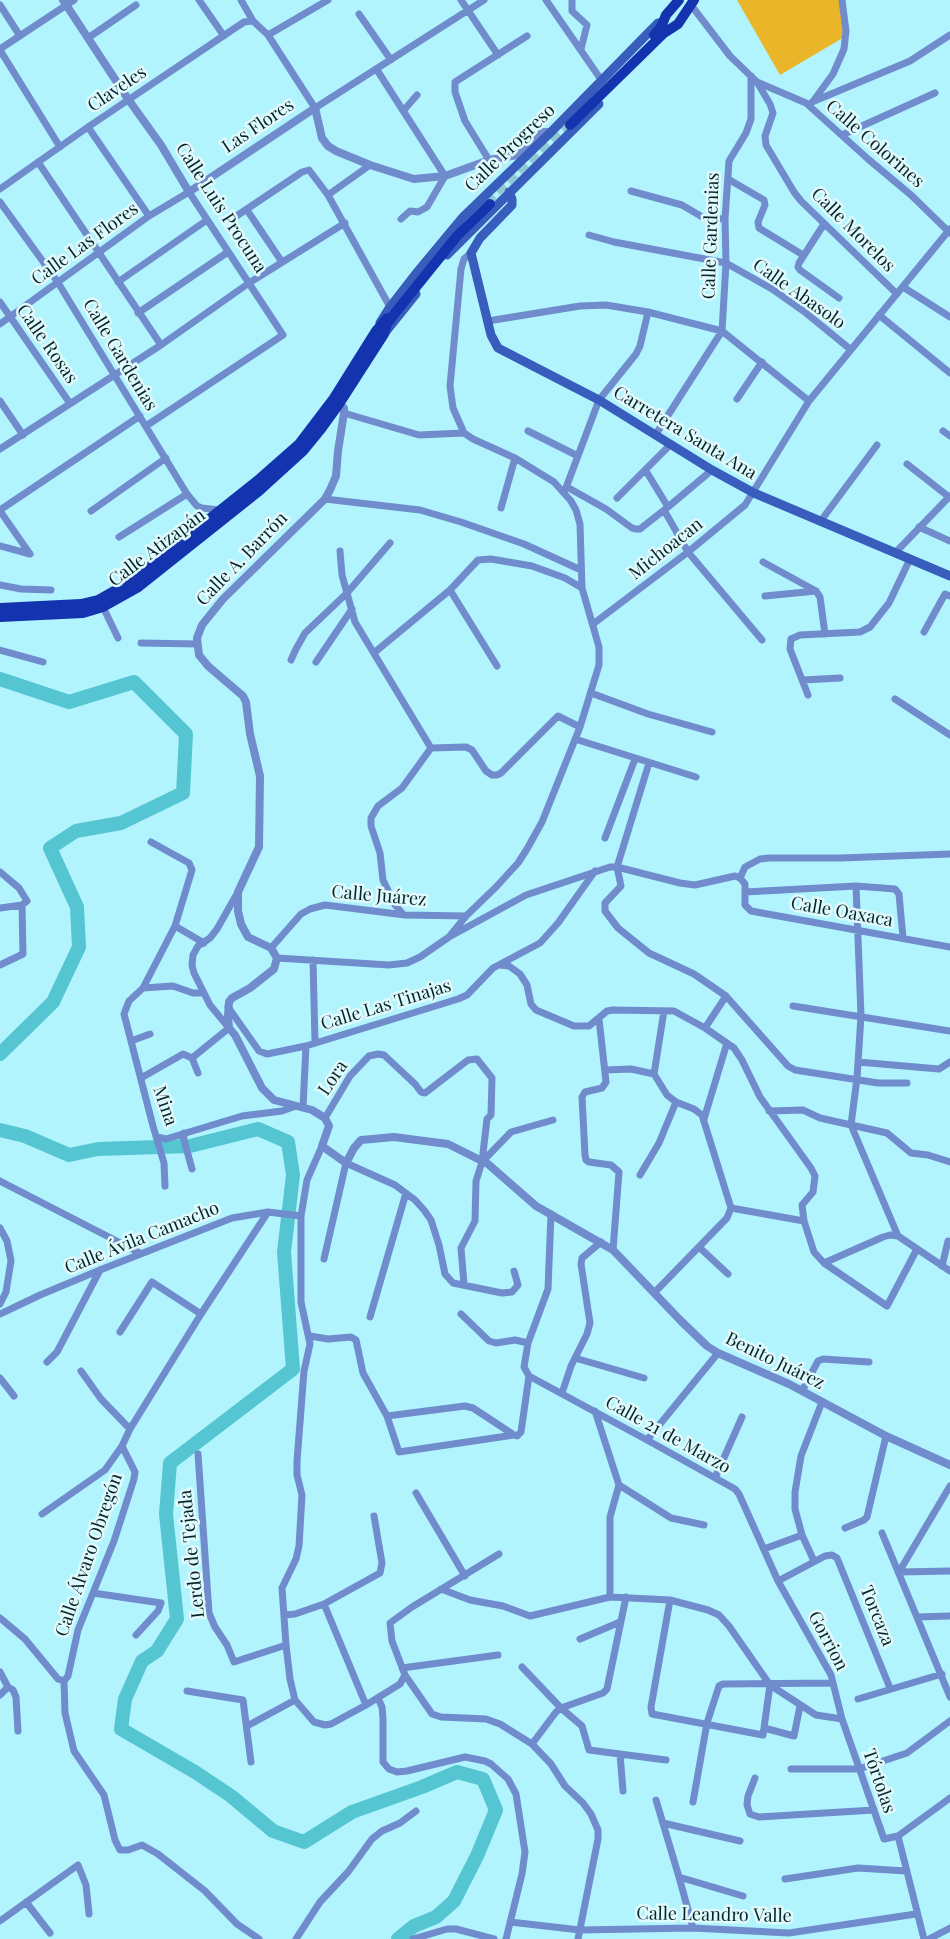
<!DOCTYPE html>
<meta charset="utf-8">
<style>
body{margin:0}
canvas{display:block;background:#b1f4fd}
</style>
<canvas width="950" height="1939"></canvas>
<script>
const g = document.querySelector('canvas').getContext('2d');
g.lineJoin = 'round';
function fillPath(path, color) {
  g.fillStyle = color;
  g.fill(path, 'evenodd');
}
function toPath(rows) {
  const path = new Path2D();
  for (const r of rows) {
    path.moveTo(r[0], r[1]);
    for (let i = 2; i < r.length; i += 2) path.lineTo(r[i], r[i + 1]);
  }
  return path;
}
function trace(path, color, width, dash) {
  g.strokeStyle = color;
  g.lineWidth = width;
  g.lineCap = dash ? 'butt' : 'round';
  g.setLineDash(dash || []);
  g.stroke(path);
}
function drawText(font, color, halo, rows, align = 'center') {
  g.font = font + ' "Playfair Display",serif';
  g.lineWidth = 5;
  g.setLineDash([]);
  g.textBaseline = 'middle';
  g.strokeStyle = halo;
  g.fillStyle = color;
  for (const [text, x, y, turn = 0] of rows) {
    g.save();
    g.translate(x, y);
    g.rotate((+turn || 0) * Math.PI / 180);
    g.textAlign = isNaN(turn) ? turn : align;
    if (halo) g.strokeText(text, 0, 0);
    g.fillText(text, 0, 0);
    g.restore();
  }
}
const green = toPath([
 [737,0,840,0,846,36,780,75]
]);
const river = toPath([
 [0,679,69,702,134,682,186,734,183,793,121,823,76,831,50,848,77,907,79,947,53,1002,0,1054],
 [0,1130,25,1136,69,1155,98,1149,190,1146,258,1129,288,1142,293,1175,284,1252,293,1369,170,1463,166,1514,177,1619,157,1651,142,1661,125,1699,121,1729,195,1772,231,1796,273,1831,304,1842,352,1812,422,1787,457,1772,483,1779,496,1810,477,1856,454,1901,436,1917,414,1926,398,1939]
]);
const primaryTunnel = toPath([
 [486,202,567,123]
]);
const minor = toPath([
 [199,0,224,36],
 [241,0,253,21,268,35,315,108,484,0],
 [461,0,498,55],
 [546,0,602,81],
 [572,0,572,11,587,25,581,49],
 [0,5,20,36],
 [691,5,730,56,757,82,770,104,773,113,765,136,766,145,794,192,801,201,897,294],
 [359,14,391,60],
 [268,35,328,0],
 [88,38,136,5],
 [0,49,74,0],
 [0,50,60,147],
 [377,70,445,176,427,207,418,212,410,211,401,219],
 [757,82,806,103,868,159,911,195,950,233],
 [814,100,833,74,844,49,846,31,842,0],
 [812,102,910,61,950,35],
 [404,110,417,95],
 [88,127,149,216],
 [842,135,935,93],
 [489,160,465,121,455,92,455,82,527,36],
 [38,162,161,345],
 [728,179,764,200,765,205,758,222,759,228,803,255],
 [0,189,88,127,244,22,253,21],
 [631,191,682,205,704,218,725,219],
 [328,195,370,165],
 [0,202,57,281,187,494,197,506,202,508,219,510],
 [247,210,282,262],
 [235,217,302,172,309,170,328,195,390,307],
 [824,224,799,263,798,267,800,270,839,298],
 [589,235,614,242,726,263,772,289,806,313,850,349],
 [118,282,207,220],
 [903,287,950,317],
 [0,302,69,402],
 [138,313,228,252],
 [879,315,950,373],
 [488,321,580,306,606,305,648,312,722,331,809,401],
 [0,324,149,216,189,192,283,335,146,426],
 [737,399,762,362],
 [0,401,23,435],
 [344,413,419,435,464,433],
 [528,431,578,456],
 [943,431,950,436],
 [656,434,722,331,726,263,725,219,729,161,746,133,751,119,751,76],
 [0,449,161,345,249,283,345,223],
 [907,464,949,497],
 [646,471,668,507],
 [567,487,606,509,632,528,636,529,640,529,668,507,712,470],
 [564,493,599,400,636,354,640,346,648,312],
 [617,498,671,444],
 [325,499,420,510,461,522,524,544,581,570],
 [501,508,515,458],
 [0,510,140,416],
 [664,510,688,552,762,640],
 [0,511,30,554],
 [91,511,166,458],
 [820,522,877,445],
 [919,527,950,541],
 [119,537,187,494],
 [0,546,30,554],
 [340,551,342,575,355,622,431,748],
 [895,553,950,496],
 [763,562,816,591,820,597,825,634],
 [0,585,21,589,51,590],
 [450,590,497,666],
 [765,596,816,591],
 [103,607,118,638],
 [593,624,688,552,745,505,809,401,950,229],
 [924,632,945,594,950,596],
 [141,643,197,644],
 [0,650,43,662],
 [375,652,450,590,478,560,491,559,532,566,565,578,582,588],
 [291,660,296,649,305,633,347,593,390,543],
 [316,662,352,609],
 [803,680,840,678],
 [591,693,648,714,712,732],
 [808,695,790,649,791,639,800,635,860,632,870,627,889,603,910,559],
 [895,699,950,735],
 [575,739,696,777],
 [431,748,466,747,472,750,486,771,492,775,497,775,501,773,558,716,580,727],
 [649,763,617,867,621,886,605,903,605,911,618,928,649,953,694,974,726,996,788,1066,795,1070,878,1083,907,1083],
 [605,838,635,759],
 [151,842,189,863,192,870,175,926,143,988,129,1001,124,1014,153,1126,164,1163,165,1186],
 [0,872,19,888,27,901,22,905,0,908],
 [740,878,745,884,745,905,751,911,950,947],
 [740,878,745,867,760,859,769,858,841,858,950,854],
 [856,886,861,1016,857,1078,851,1125,898,1236,950,1271],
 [745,892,856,886,895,889,899,894,903,938],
 [403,914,395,905,383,880,380,853,371,826,371,818,378,806,402,788,431,748],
 [175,926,204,943],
 [449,937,466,916,496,887,518,863,527,849,542,822,580,727,599,665,599,647,582,588,580,524,576,510,571,501,554,482,515,458,473,439,464,433,453,408,450,386,461,269,464,259,471,253],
 [271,948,301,914,310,909,325,905,405,915,466,916],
 [277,958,389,965,407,963,420,957,449,937,526,895,610,867,617,867,680,883,695,885,735,876,740,878],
 [313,960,315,1042],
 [0,965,23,954,22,905],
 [500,965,509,966,520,974,527,985,531,1004,536,1010,574,1026,589,1026,607,1011,613,1010,674,1011,705,1028,734,1048,742,1060,760,1097,811,1168,815,1176,813,1192,802,1205,804,1221,814,1252,824,1263,887,1306,917,1249],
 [143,988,173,986,193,993,204,993],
 [793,1006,950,1031],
 [228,1007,259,1051,267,1054,306,1046,458,999,467,995,493,968,540,943,558,923,595,871],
 [599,1019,606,1082,602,1088,585,1092,582,1097,585,1155,586,1160,589,1162,611,1165,619,1172,613,1250],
 [705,1028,726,996],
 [131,1041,150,1034],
 [192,1058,229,1028,210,1005,194,973,192,965,193,955,198,946,210,938,217,929,238,892],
 [192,1058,198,1073],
 [858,1062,939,1069,950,1062],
 [605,1070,631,1069,654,1074],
 [141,1078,183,1054,192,1058],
 [303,1107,306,1046],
 [769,1111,803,1110,820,1118,887,1133,911,1153,928,1155,950,1162],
 [325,1118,350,1076,369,1056,378,1054,384,1055,415,1084,421,1092,425,1093,468,1060,477,1059,492,1078,491,1115,487,1119,482,1162],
 [704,1119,727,1043],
 [184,1133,184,1140,192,1169],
 [157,1137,166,1139,242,1116,282,1111,296,1106],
 [322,1146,307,1180,301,1216,301,1302,310,1344,304,1371,297,1461,297,1475,302,1495,299,1546,296,1559,282,1588,286,1645,290,1679,295,1700,314,1722,325,1725,331,1724,366,1705,400,1684,405,1675],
 [640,1175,659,1143,676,1102],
 [0,1181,140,1253],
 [731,1208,804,1221],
 [0,1228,7,1241,11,1261,6,1292,0,1304],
 [699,1247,728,1274],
 [324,1259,346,1163,395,1185,415,1200,424,1210,431,1220,439,1245,445,1274,453,1283,502,1293,512,1292,518,1285,514,1271],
 [824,1263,883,1237,890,1235,898,1236],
 [942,1266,948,1241],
 [464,1284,461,1248,475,1221,476,1181,482,1162,511,1132,553,1120],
 [655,1292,727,1218,731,1208,702,1115,694,1109,676,1102,667,1095,654,1074,664,1011],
 [0,1314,40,1295,100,1270,232,1218,268,1212,301,1216],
 [461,1314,489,1341,496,1343,515,1340,528,1343,524,1367,529,1376],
 [370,1317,406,1193],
 [120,1332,152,1282,201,1314],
 [310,1336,328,1339,351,1337,356,1340,363,1373,387,1416,399,1452,514,1435],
 [528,1343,548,1289,551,1214],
 [575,1358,644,1378],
 [47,1362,57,1352,100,1270],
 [81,1371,101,1399,130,1429],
 [529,1376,647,1440,735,1489,739,1494,778,1581,831,1675,842,1719,884,1839,898,1836,950,1798],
 [0,1378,14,1396],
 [802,1391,818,1361,823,1359,869,1362],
 [562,1393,571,1366,587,1334,590,1323,581,1264,582,1258,601,1242],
 [595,1411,619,1485,610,1517,610,1597],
 [387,1416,465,1406,473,1408,514,1435,517,1436,521,1432,529,1376],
 [647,1440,718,1353],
 [198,1454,209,1613,215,1627,227,1645,234,1662,286,1645],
 [715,1478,742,1417],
 [619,1485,671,1518,704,1525],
 [950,1486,899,1572,950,1571],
 [416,1493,465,1576],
 [42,1514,105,1470,122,1446,130,1429,201,1314,268,1212],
 [845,1528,864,1520,867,1517,886,1436],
 [882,1533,950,1697],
 [764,1549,802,1535],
 [499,1554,412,1607,390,1623,392,1641,405,1675,432,1714,441,1717,486,1719,500,1724,532,1744,551,1764,565,1786,583,1803,591,1814,598,1830,598,1839,578,1939],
 [814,1561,802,1535,795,1509,795,1492,801,1456,822,1402],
 [778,1581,825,1556,832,1555,837,1558,890,1688],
 [441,1589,470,1600,503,1606,530,1616,610,1597,670,1600,708,1610,719,1615,729,1626,770,1685,816,1715,842,1719],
 [93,1593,161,1603,158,1611,136,1635],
 [670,1600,651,1707,652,1714,763,1735,770,1685],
 [324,1604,366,1705],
 [285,1615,295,1614,324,1604,380,1573,382,1563,374,1516],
 [917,1617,950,1616],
 [0,1618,25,1639,58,1679,64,1681],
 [580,1639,620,1622],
 [522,1667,561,1708,582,1726,589,1750,666,1760],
 [402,1668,498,1655],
 [0,1672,8,1687,13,1690,16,1697,18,1731],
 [64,1681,65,1713,74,1751,104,1795,115,1840,120,1850,128,1850,142,1845,158,1854,205,1891,237,1924,259,1939],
 [64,1681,68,1676,78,1630,114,1541,134,1479,135,1472,122,1446],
 [187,1691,243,1700,251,1762],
 [0,1695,8,1687],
 [378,1698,382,1707,383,1718,383,1762,389,1769,397,1772,407,1771,465,1757,485,1761,491,1764,508,1779,516,1794,525,1852,522,1874,506,1939],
 [858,1699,942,1674],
 [247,1726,295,1700],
 [764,1728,794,1736,800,1706],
 [532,1744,556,1712,561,1708,603,1693,607,1689,626,1597],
 [620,1754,623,1791],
 [791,1769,859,1769,907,1753,950,1721],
 [755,1778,748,1796,747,1805,750,1814,759,1817,874,1810],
 [656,1800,679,1877,693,1928],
 [693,1802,707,1723,719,1686,723,1684,833,1683],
 [663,1823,740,1841],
 [898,1836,924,1939],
 [679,1877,743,1896],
 [785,1879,858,1868,906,1871],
 [26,1902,50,1933],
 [0,1921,78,1865,86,1885,89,1914],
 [510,1922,580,1930,693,1928,789,1933,916,1914],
 [296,1939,320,1902,348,1872,372,1839,382,1831,400,1823,416,1811],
 [413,1939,447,1929,456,1929,494,1939],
 [929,1939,950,1928]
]);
const tertiary = toPath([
 [63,0,128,99,161,145,189,192,315,108,322,138,328,146,336,151,370,165,414,179,445,176,489,160,517,155,542,132,551,132],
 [339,404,344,408,344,413,338,451,336,476,330,490,325,499,223,599,202,625,197,638,199,655,208,666,243,696,246,702,250,734,260,776,259,847,238,892,238,911,241,924,248,937,271,948,277,958,274,969,250,988,232,998,229,1002,228,1016,229,1028,235,1035,262,1088,274,1100,312,1110,325,1118,329,1126,322,1146,346,1163,354,1148,361,1140,394,1137,448,1144,488,1164,536,1206,613,1250,681,1321,707,1346,718,1353,789,1384,886,1436,950,1465]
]);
const secondary = toPath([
 [509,192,512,199,512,205,480,238,471,253,491,335,498,348,599,400,712,470,754,493,950,576],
 [447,255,599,104],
 [380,323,390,307,418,271,462,218,551,132,658,23],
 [384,334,416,294]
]);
const primary = toPath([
 [654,35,661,27,666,15,679,0],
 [570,125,664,33,678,24,694,0],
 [0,608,81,604,98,600,130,582,257,481,299,444,334,398,376,331,387,318],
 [0,617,83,613,103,607,137,588,259,491,303,451,321,429,339,404,384,334,387,324,395,313,457,236,490,204]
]);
const streetNames = [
 ["Claveles",117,89,-34],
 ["Las Flores",258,126,-34],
 ["Calle Colorines",875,144,41],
 ["Calle Progreso",510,148,-44],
 ["Calle Luis Procuna",221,208,57],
 ["Calle Morelos",853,230,45],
 ["Calle Gardenias",711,236,-88],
 ["Calle Las Flores",85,244,-36],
 ["Calle Abasolo",799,294,35],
 ["Calle Rosas",47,344,55],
 ["Calle Gardenias",120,355,59],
 ["Carretera Santa Ana",685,433,31],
 ["Calle Atizapán",157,548,-37],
 ["Michoacan",666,549,-38],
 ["Calle A. Barrón",242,559,-46],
 ["Calle Juárez",379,896,5],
 ["Calle Oaxaca",842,912,10],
 ["Calle Las Tinajas",386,1005,-17],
 ["Lora",333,1078,-56],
 ["Mina",165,1106,71],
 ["Calle Ávila Camacho",142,1238,-22],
 ["Benito Juárez",775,1361,26],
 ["Calle 21 de Marzo",668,1435,29],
 ["Lerdo de Tejada",192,1554,-96],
 ["Calle Álvaro Obregón",89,1555,-71],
 ["Torcaza",877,1616,68],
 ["Gorrion",828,1641,62],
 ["Tórtolas",879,1781,71],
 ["Calle Leandro Valle",714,1915,1]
];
fillPath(green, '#ebb529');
trace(river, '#55c5d1', 14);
trace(primaryTunnel, '#8fcad2', 10, [10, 5]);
trace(minor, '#708ccd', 7);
trace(tertiary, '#708ccd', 8);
trace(secondary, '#385dbc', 9);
trace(primary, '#1334ae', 10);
drawText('18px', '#072326', '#e0fafd', streetNames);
</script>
